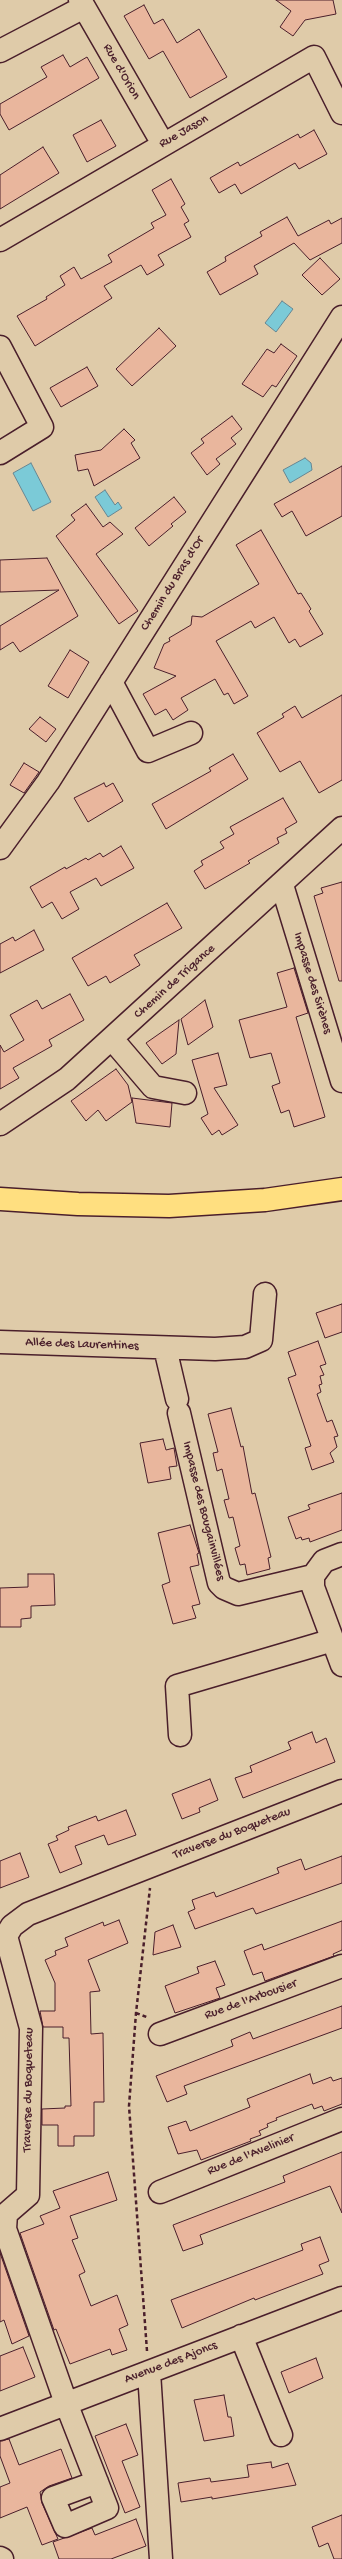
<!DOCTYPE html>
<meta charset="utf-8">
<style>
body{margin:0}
canvas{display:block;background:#dfcba9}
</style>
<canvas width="342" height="2559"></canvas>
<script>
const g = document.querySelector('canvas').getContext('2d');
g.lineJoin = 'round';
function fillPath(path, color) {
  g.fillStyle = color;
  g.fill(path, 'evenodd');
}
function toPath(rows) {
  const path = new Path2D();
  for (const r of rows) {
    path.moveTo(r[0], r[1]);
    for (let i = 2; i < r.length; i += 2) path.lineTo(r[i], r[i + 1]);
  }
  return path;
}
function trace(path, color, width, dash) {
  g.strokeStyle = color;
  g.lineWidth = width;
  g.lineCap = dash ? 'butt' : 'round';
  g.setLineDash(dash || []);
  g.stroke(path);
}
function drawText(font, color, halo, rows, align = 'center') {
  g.font = font + ' "Gochi Hand",sans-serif';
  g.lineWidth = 4;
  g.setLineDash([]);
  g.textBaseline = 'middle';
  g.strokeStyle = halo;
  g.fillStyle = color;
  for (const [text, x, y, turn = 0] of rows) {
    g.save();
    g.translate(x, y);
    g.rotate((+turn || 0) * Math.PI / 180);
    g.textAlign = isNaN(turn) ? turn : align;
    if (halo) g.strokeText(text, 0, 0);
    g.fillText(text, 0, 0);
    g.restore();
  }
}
const water = toPath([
 [282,301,293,309,276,332,265,323,282,301],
 [305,458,311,463,312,470,290,483,283,470,305,458],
 [31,463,51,502,33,511,13,473,31,463],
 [105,490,115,505,118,502,122,508,108,517,95,497,105,490]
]);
const building = toPath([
 [276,0,333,0,336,14,305,20,293,36,280,27,291,11,276,0],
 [144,5,154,24,163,19,177,43,199,29,227,77,190,98,163,51,149,59,124,16,144,5],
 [63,55,70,67,87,57,99,78,9,130,0,114,0,104,47,77,41,67,63,55],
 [101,120,116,146,87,162,73,135,101,120],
 [314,130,327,154,299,169,295,163,241,194,235,184,219,193,210,178,238,162,240,166,298,134,300,138,314,130],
 [43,147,59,173,0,209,0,175,43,147],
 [171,179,185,204,181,207,189,221,184,224,191,237,158,255,164,265,147,275,141,265,104,286,112,298,35,346,17,316,47,299,46,297,65,285,60,276,74,267,81,279,112,262,108,255,154,228,151,223,166,215,152,190,171,179],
 [287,217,298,236,329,220,331,224,342,218,342,243,310,260,294,243,254,266,258,274,220,295,207,272,226,261,225,257,262,236,260,232,287,217],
 [320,258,340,279,322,295,302,275,320,258],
 [159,328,176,346,132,386,116,369,159,328],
 [281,344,297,356,276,387,272,385,263,397,242,384,267,349,274,353,281,344],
 [87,367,98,386,61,407,50,388,87,367],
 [232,416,242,429,231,438,236,444,216,459,220,464,207,475,191,453,204,443,201,439,232,416],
 [124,429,135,440,131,443,140,458,94,486,88,469,78,471,75,455,101,450,124,429],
 [342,466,342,516,306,536,292,511,282,517,274,504,342,466],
 [174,497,186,512,171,524,173,526,149,546,135,528,174,497],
 [86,504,103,527,110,522,123,534,96,554,138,611,119,624,56,536,75,520,71,515,86,504],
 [261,530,298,594,301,593,311,609,309,611,323,634,300,647,295,639,289,643,274,617,255,628,251,621,216,641,248,696,234,704,228,693,224,695,215,679,181,698,188,710,173,720,166,709,155,715,143,694,176,676,154,668,164,644,170,641,169,638,191,625,192,616,202,617,259,584,236,545,261,530],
 [47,558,78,616,20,652,13,642,0,650,0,626,59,590,0,592,0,560,47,558],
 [70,650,89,662,68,698,48,686,70,650],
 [342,695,342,780,319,793,300,761,280,772,257,733,284,717,282,714,295,706,302,718,342,695],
 [40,717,56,729,46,742,29,729,40,717],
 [233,754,248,779,166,829,152,804,211,771,209,768,233,754],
 [24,763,39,772,24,793,10,785,24,763],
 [104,783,106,787,113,783,123,801,88,822,74,798,104,783],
 [283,798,297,822,285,829,287,833,277,838,279,843,248,861,250,863,205,889,194,871,203,865,201,861,224,848,220,842,234,834,230,827,283,798],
 [121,846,134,868,101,886,96,878,70,892,79,909,62,919,52,902,42,908,30,887,65,867,66,869,86,858,88,860,100,853,103,857,121,846],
 [342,882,342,981,339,981,314,896,323,893,321,888,342,882],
 [167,903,182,928,134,955,140,965,110,983,106,976,88,986,72,958,167,903],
 [34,930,44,950,0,973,0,944,13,937,15,941,34,930],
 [294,968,308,1013,296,1017,325,1117,294,1127,289,1110,281,1113,272,1086,280,1083,271,1053,250,1058,239,1020,287,1007,277,973,294,968],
 [70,994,84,1020,49,1040,52,1046,13,1068,19,1078,0,1089,0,1045,4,1052,24,1040,10,1015,37,1000,42,1009,70,994],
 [205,1000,213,1027,188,1045,181,1019,205,1000],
 [179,1020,176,1054,162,1064,146,1043,179,1020],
 [218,1053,227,1085,214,1088,238,1125,222,1135,219,1130,212,1135,201,1118,208,1114,192,1060,218,1053],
 [116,1069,128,1085,132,1102,106,1121,98,1110,86,1121,71,1101,116,1069],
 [132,1098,172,1103,170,1127,136,1123,132,1098],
 [342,1304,342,1332,325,1338,316,1313,342,1304],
 [318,1341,326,1364,320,1366,324,1375,320,1376,322,1384,319,1385,321,1392,317,1394,327,1422,332,1420,338,1436,334,1437,337,1447,330,1453,334,1462,312,1470,305,1448,311,1446,288,1378,296,1375,288,1352,318,1341],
 [231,1408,241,1447,243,1446,252,1494,255,1493,271,1557,268,1558,270,1569,247,1575,245,1564,240,1565,235,1548,240,1546,233,1517,229,1518,224,1500,229,1499,222,1469,217,1471,213,1453,218,1452,208,1414,231,1408],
 [163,1439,166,1450,174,1448,177,1466,169,1467,171,1479,148,1483,140,1443,163,1439],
 [342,1493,342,1530,310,1542,309,1538,302,1540,301,1537,296,1539,288,1517,310,1509,308,1505,342,1493],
 [190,1525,199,1553,197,1554,199,1565,190,1567,200,1604,192,1606,196,1618,173,1624,162,1585,170,1582,158,1533,190,1525],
 [28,1574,54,1574,55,1605,31,1606,31,1618,21,1619,21,1627,0,1627,0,1588,28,1587,28,1574],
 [312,1732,316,1743,326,1738,335,1762,243,1798,235,1778,252,1772,250,1766,291,1749,288,1742,312,1732],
 [210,1779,218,1800,199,1808,200,1812,182,1819,172,1794,210,1779],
 [126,1810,136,1835,108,1845,104,1835,75,1846,82,1864,60,1873,48,1844,58,1840,56,1836,69,1830,68,1827,96,1816,98,1821,126,1810],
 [20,1853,29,1877,0,1888,0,1861,20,1853],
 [342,1856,342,1883,256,1914,253,1908,195,1929,188,1912,195,1909,192,1900,214,1892,216,1897,279,1873,277,1868,301,1859,305,1870,342,1856],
 [119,1920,128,1943,88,1960,100,1991,90,1992,91,2034,103,2033,104,2102,94,2102,94,2136,74,2136,74,2146,58,2146,58,2125,42,2125,42,2109,65,2108,65,2106,71,2106,69,2038,63,2038,63,2027,43,2027,40,2011,55,2011,55,1983,45,1960,56,1955,55,1951,68,1946,65,1938,103,1922,104,1926,119,1920],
 [342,1921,342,1950,333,1954,334,1956,265,1981,262,1972,253,1975,244,1951,262,1944,264,1950,342,1921],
 [173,1925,181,1947,153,1955,155,1932,173,1925],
 [215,1961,225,1985,216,1988,220,1998,175,2013,165,1986,199,1973,197,1967,215,1961],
 [342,2006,342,2028,184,2086,187,2094,167,2102,156,2076,233,2046,231,2040,250,2032,253,2039,342,2006],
 [310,2074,313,2084,331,2077,333,2081,342,2078,342,2104,324,2111,322,2106,314,2109,312,2104,276,2118,277,2120,267,2124,268,2127,259,2131,261,2135,250,2139,251,2141,201,2160,197,2150,178,2154,168,2127,186,2121,190,2131,250,2107,247,2099,310,2074],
 [342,2152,342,2213,330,2186,200,2235,203,2244,183,2251,173,2225,285,2182,283,2176,342,2152],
 [108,2172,117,2200,70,2216,78,2238,72,2240,85,2272,79,2275,91,2306,117,2295,128,2325,119,2329,127,2350,112,2355,110,2349,70,2364,56,2329,54,2330,20,2233,44,2224,40,2216,60,2208,53,2191,108,2172],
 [320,2237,329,2261,319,2265,323,2274,255,2300,254,2298,182,2328,171,2300,303,2250,301,2244,320,2237],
 [0,2253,29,2336,12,2344,4,2320,0,2322,0,2253],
 [23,2347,35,2377,0,2391,0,2356,23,2347],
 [316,2358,323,2378,289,2393,281,2372,316,2358],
 [224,2395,228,2417,231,2417,234,2436,204,2441,194,2400,224,2395],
 [126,2424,138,2455,122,2461,140,2507,125,2513,95,2436,126,2424],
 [9,2439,19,2465,61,2449,72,2478,49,2486,40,2492,42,2503,58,2539,42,2545,27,2507,0,2518,0,2487,10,2483,0,2456,0,2441,9,2439],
 [271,2462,272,2468,288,2463,296,2485,212,2499,212,2497,181,2502,178,2483,210,2478,211,2482,249,2477,247,2465,271,2462],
 [342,2515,342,2559,334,2559,328,2543,319,2547,312,2527,342,2515],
 [136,2519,146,2546,111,2559,59,2559,53,2542,92,2528,95,2535,136,2519]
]);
const path = toPath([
 [136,2013,149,2018],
 [147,2351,129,2106,136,2013,150,1888]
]);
const street = toPath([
 [80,0,163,144],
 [0,51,84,7],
 [0,240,314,57,342,113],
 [0,347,42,427,0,453],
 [111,682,148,751,191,733],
 [0,848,48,782,342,317],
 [282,885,342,1081],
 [112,1039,153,1087,185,1093],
 [0,1124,67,1079,342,828],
 [0,1342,215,1349,245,1347,261,1340,265,1294],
 [165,1348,177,1399],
 [179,1413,219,1583,224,1588,238,1594,313,1576],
 [313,1576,313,1587,342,1665],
 [313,1576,324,1561,342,1554],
 [180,1735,177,1686,333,1640],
 [160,2034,342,1966],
 [160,2192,342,2119],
 [241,2336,281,2435],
 [149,2372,161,2559],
 [0,2429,342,2298],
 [97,2482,53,2498,65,2526,107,2508,66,2403,5,2229,6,2214,28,2195,31,2028,6,1936,12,1926,28,1914,342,1791],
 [0,2558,2,2559]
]);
const primary = toPath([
 [0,1199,78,1204,169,1206,265,1200,342,1189]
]);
const streetNames = [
 ["Rue d'Orion",121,72,60],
 ["Rue Jason",184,132,-30],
 ["Chemin du Bras d'Or",173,584,-58],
 ["Chemin de Trigance",175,982,-42],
 ["Impasse des Sirènes",312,983,73],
 ["Allée des Laurentines",82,1345,2],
 ["Impasse des Bougainvillées",203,1511,76],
 ["Traverse du Boqueteau",232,1834,-21],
 ["Rue de l'Arbousier",251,2000,-20],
 ["Traverse du Boqueteau",29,2090,-89],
 ["Rue de l'Avelinier",251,2155,-22],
 ["Avenue des Ajoncs",171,2363,-21]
];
fillPath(water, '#7bcad7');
trace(water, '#678692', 1);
fillPath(building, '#e9b69d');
trace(building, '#4a1f2b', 1);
trace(street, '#4a1f2b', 25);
trace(primary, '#4a1f2b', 25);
trace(path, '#4a1f2b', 2.5, [4, 3]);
trace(street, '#dfcba9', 22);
trace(primary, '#ffdf80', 22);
drawText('13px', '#4a1f2b', '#dfcba9', streetNames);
</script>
